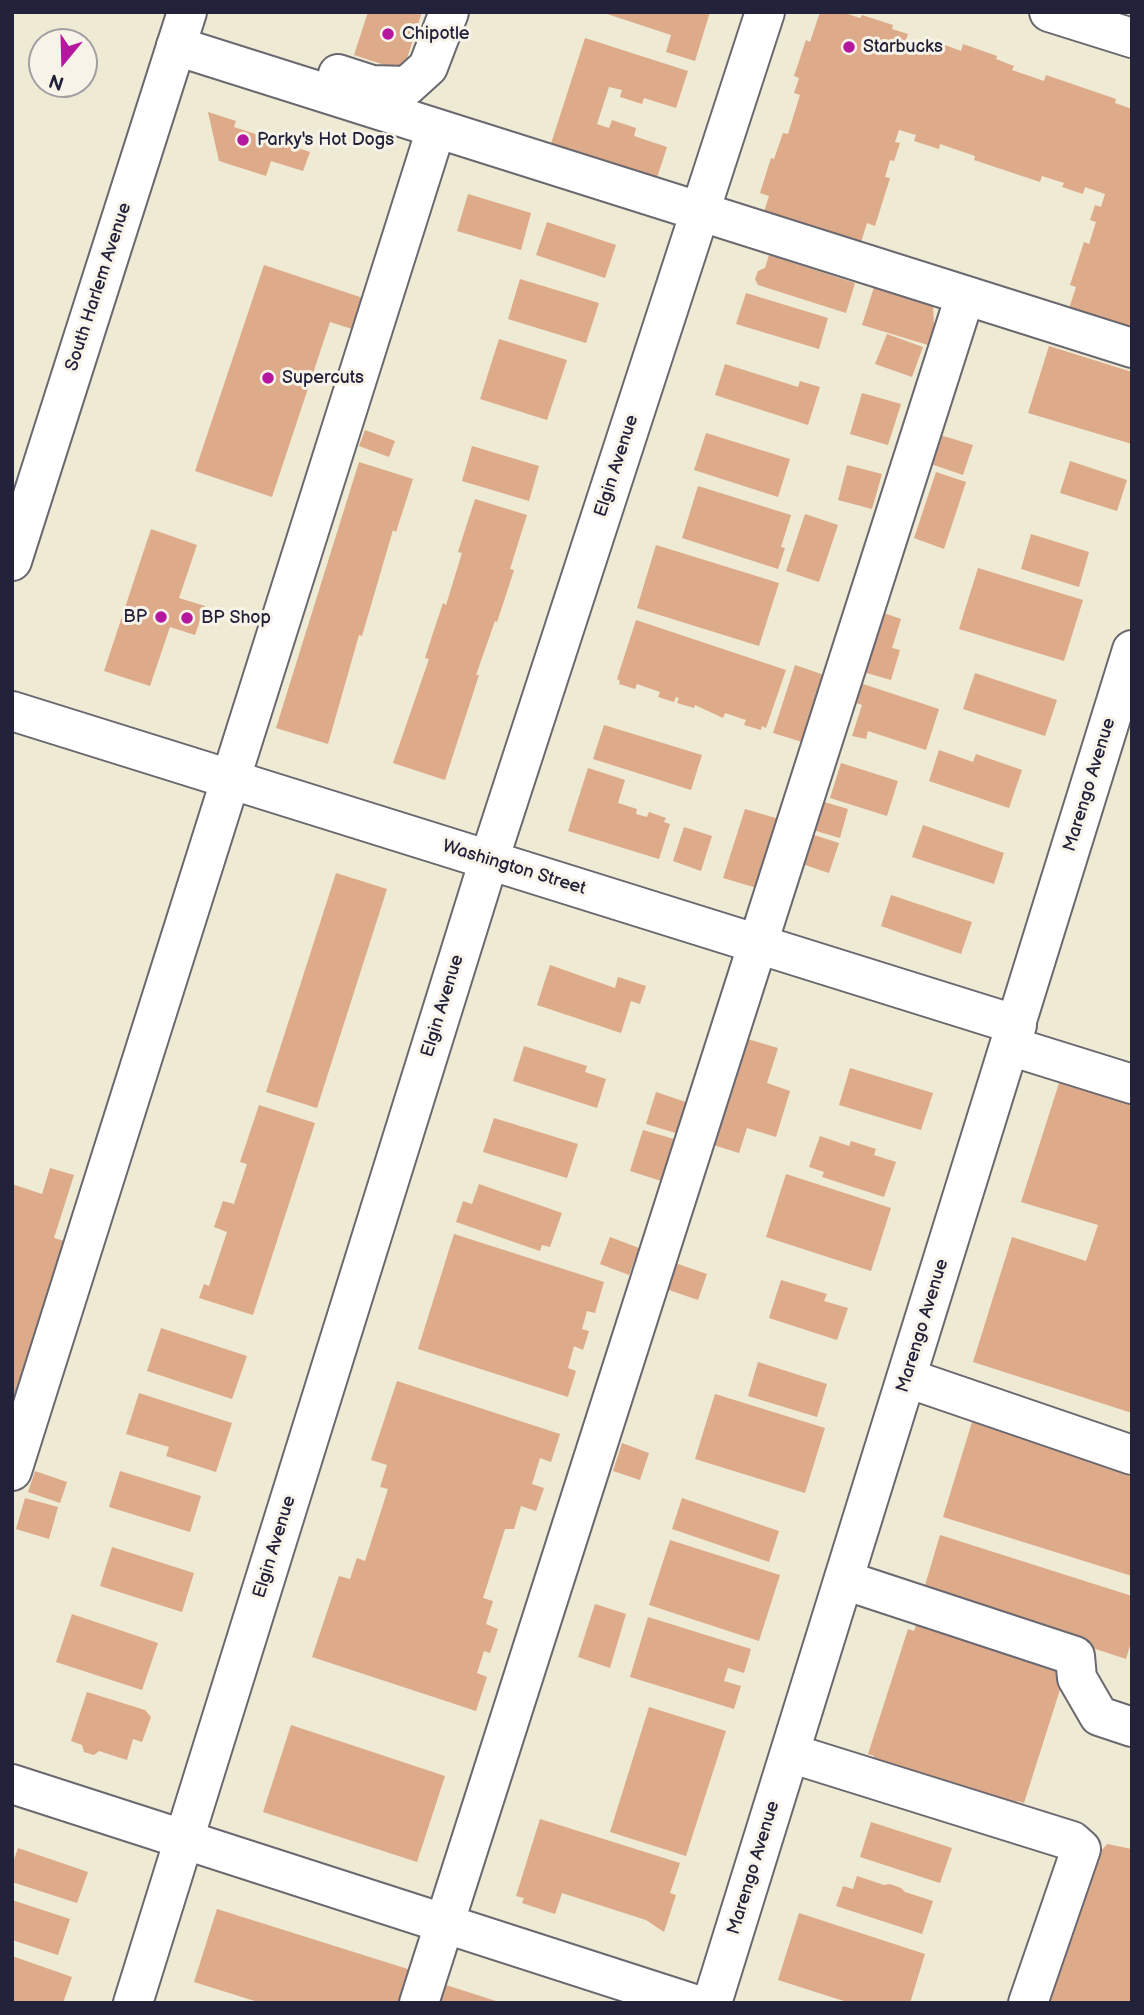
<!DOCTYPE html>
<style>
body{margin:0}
#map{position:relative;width:1144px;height:2015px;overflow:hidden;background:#efead3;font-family:"Balsamiq Sans",sans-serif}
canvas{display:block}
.frame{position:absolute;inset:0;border:14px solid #22223b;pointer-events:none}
.north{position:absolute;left:28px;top:28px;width:70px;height:70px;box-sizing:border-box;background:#f7f3e8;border:2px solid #a29fa3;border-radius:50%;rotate:199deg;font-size:19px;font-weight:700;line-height:28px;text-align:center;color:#22223b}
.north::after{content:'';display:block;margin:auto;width:24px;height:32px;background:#b5179e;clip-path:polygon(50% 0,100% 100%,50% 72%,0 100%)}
</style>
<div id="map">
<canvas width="1144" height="2015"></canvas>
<div class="frame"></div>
<div class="north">N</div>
</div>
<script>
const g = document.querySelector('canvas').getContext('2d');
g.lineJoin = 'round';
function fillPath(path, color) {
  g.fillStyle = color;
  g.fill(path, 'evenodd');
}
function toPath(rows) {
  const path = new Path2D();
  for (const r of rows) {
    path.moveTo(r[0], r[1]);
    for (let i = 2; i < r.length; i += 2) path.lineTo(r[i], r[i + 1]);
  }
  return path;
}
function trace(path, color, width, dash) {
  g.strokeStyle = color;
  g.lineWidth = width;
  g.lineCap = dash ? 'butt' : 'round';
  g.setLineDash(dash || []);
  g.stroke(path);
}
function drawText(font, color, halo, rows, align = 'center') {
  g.font = font + ' "Balsamiq Sans",sans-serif';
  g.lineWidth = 6;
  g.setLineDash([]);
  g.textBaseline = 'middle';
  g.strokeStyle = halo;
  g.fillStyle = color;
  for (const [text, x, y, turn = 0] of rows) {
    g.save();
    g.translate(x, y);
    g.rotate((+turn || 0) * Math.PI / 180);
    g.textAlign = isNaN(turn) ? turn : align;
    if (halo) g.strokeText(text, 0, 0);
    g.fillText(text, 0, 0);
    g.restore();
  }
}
const building = toPath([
 [368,12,422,12,403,71,354,55],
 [601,12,710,12,695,61,666,52,671,35],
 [820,12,842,12,860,18,862,15,893,25,892,29,908,34,906,40,943,52,945,45,961,51,963,44,997,56,996,59,1014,66,1012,70,1044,81,1046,75,1116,99,1115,103,1132,109,1132,335,1067,315,1076,287,1070,285,1084,242,1089,244,1096,222,1090,220,1095,205,1101,207,1105,194,1085,187,1083,194,1062,187,1064,183,1042,176,1040,182,974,160,975,156,940,144,939,149,914,141,916,135,899,130,895,142,900,143,894,161,890,160,885,177,890,178,875,226,867,223,859,249,762,218,769,196,760,193,771,158,774,159,783,133,788,134,800,95,794,93,799,78,794,76,806,40,810,42],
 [585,38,688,71,676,108,644,98,642,104,620,97,622,90,609,87,597,124,609,128,612,120,636,128,634,136,667,147,654,187,548,153],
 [208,112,236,121,234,127,310,152,303,171,271,161,266,176,219,161],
 [468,194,531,213,521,250,457,231],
 [547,222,616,245,605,278,536,255],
 [769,255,855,283,846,313,758,285,755,279,758,271,765,268],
 [264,265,366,299,355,330,330,322,272,497,195,471],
 [520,279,599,303,586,343,508,319],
 [874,287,933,305,934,326,928,345,862,325],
 [746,293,828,318,819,349,736,324],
 [887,334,923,347,912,377,875,364],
 [499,339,567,360,547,420,480,399],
 [1049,346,1132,372,1132,444,1028,413],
 [725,364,798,387,800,381,820,387,808,425,715,395],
 [862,393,901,404,888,445,850,434],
 [365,430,395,441,389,457,359,446],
 [706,433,790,459,778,497,694,470],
 [937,434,973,445,963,475,928,463],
 [472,446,539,466,529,501,462,481],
 [1070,461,1127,480,1117,511,1060,493],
 [359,462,413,479,396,532,393,530,362,636,359,635,328,744,276,728],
 [847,465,882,474,872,509,838,500],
 [936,472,966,482,944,549,914,538],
 [698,486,791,515,781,547,785,548,778,569,682,538],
 [475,499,527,515,510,569,514,570,506,595,497,622,495,621,476,675,479,675,445,780,393,763,429,659,425,658,434,630,443,603,446,605,462,553,458,552],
 [805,514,838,525,819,582,786,571],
 [151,529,197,545,179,598,205,606,195,635,170,627,150,686,104,671],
 [1031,534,1089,552,1079,587,1021,569],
 [656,545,779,583,759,646,637,608],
 [978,568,1083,600,1064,661,959,629],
 [878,611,901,619,892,648,900,650,891,680,863,672],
 [636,620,786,670,766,728,762,726,761,730,744,725,746,720,725,713,723,718,695,705,694,708,677,703,679,698,676,697,674,702,658,697,660,692,637,684,635,689,619,684,620,681,617,679],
 [795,665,824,675,802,742,773,733],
 [975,673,1057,700,1045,736,963,709],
 [857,682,939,709,926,750,868,731,866,739,852,736,862,705,851,701],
 [604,725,702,755,691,790,593,759],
 [939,750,973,762,976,754,1022,770,1009,808,929,781],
 [841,763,898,781,887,816,830,798],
 [588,768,625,780,618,803,637,809,636,814,647,817,649,812,666,818,664,822,670,824,659,859,568,831],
 [821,801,848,809,840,838,813,830],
 [745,809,779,819,757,888,723,878],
 [923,825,1004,853,994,884,912,857],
 [684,827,712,836,701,871,673,861],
 [814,835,839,843,829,873,805,865],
 [336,873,387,889,317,1108,266,1092],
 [891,895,972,922,961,954,881,926],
 [550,965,615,988,618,977,646,986,640,1004,631,1001,621,1033,537,1005],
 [744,1038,778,1048,767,1083,790,1091,776,1137,747,1128,739,1153,710,1144],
 [524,1046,587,1066,585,1072,606,1079,597,1108,513,1081],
 [850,1068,933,1093,921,1130,839,1105],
 [1061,1077,1132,1099,1132,1413,973,1362,1012,1237,1086,1261,1098,1225,1021,1202],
 [656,1092,689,1103,679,1134,646,1124],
 [259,1105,315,1123,253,1315,199,1298,204,1284,209,1286,227,1232,214,1227,223,1201,234,1204,247,1164,240,1162],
 [494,1118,578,1144,567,1178,483,1152],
 [643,1130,674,1139,661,1181,630,1171],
 [820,1136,849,1146,851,1141,876,1149,874,1155,896,1162,884,1197,822,1177,824,1172,809,1167],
 [50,1168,74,1175,54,1238,72,1243,12,1430,12,1184,42,1194],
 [786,1174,891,1208,871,1271,766,1237],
 [479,1184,562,1213,550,1247,542,1245,540,1251,456,1222,463,1201,472,1204],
 [454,1234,604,1282,595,1313,587,1311,582,1329,589,1331,583,1350,574,1346,568,1368,576,1371,568,1397,418,1349],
 [610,1237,639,1248,629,1275,600,1264],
 [675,1263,707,1274,698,1300,666,1289],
 [781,1280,827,1294,824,1301,848,1308,837,1340,769,1318],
 [161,1328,247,1356,232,1399,147,1371],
 [758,1362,827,1384,817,1417,748,1396],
 [397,1381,560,1434,551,1462,540,1458,532,1484,544,1488,536,1511,521,1506,514,1529,505,1529,483,1598,493,1601,486,1624,498,1629,490,1653,484,1651,477,1673,487,1677,476,1711,312,1657,339,1576,350,1579,357,1558,365,1561,388,1489,380,1487,387,1465,371,1460],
 [139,1393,232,1423,216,1472,166,1456,169,1447,126,1434],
 [715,1394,825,1428,805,1493,695,1459],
 [972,1422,1132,1472,1132,1576,943,1517],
 [622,1443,649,1453,640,1480,613,1471],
 [35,1471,67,1482,60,1503,28,1492],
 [120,1471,201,1496,190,1532,109,1507],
 [25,1498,58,1507,49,1539,16,1529],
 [682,1498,779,1531,769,1562,672,1529],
 [940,1535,1132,1596,1132,1639,1126,1659,923,1592],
 [670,1540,780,1575,759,1641,649,1605],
 [112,1547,194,1573,182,1612,100,1586],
 [595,1604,626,1614,610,1668,578,1657],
 [72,1614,158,1643,142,1690,56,1662],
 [648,1617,751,1649,744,1673,728,1668,724,1681,741,1686,734,1709,630,1677],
 [918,1618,1062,1664,1064,1677,1024,1803,1017,1801,1013,1813,871,1768,874,1756,868,1754,908,1629,914,1631],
 [87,1692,145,1710,151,1717,142,1742,133,1739,127,1760,99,1751,94,1755,84,1752,82,1745,71,1741],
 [649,1707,726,1731,686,1856,610,1832],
 [291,1725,445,1776,417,1862,263,1812],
 [540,1819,680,1863,670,1893,676,1895,664,1932,646,1920,562,1893,555,1914,522,1903,524,1898,516,1896],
 [871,1822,952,1848,940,1883,860,1857],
 [1107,1844,1132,1849,1132,2003,1042,2003,1091,1846,1103,1849],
 [18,1848,88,1872,77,1903,12,1882,12,1865],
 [857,1876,884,1885,890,1884,901,1888,905,1892,933,1901,922,1934,836,1906,843,1886,853,1889],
 [12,1900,70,1919,58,1955,12,1940],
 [217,1909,411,1970,401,2003,261,2003,194,1982],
 [799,1913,925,1954,910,2003,850,2003,778,1980],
 [12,1956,72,1977,63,2003,12,2003],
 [446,1985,499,2002,499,2003,440,2003]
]);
const minor = toPath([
 [176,46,1132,348],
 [338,74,372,85,407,86,428,67,449,12],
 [12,711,1017,1025],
 [1010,1046,1132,1084],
 [907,1378,1132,1455],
 [12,1471,436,129],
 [844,1580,1075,1656,1077,1678,1099,1716,1132,1727],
 [790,1753,1072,1841,1081,1849,1028,2003],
 [12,1784,691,2003],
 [133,2003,489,860,765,12],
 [419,2003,965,296],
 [712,2003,1132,650]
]);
const major = toPath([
 [1049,12,1132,38],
 [12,561,187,12]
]);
const markers = [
 [388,34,7,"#b5179e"],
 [849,47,7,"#b5179e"],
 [243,140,7,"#b5179e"],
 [268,378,7,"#b5179e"],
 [161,617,7,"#b5179e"],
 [187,618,7,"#b5179e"]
];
const poiNames = [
 ["Chipotle",402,34],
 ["Starbucks",863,47],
 ["Parky's Hot Dogs",257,140],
 ["Supercuts",282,378],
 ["BP",147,617,"right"],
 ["BP Shop",201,618]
];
const streetNames = [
 ["South Harlem Avenue",99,287,-72],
 ["Elgin Avenue",617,466,-72],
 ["Marengo Avenue",1090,785,-73],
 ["Washington Street",514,868,17],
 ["Elgin Avenue",443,1006,-73],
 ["Marengo Avenue",923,1326,-73],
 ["Elgin Avenue",275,1547,-73],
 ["Marengo Avenue",754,1868,-73]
];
fillPath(building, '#ddaa8a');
trace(minor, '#6a6870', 42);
trace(major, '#6a6870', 42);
trace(minor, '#fff', 38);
trace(major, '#fff', 38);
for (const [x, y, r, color] of markers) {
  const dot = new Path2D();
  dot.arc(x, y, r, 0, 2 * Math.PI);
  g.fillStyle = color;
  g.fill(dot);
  trace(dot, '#f7f3e8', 2.5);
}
drawText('18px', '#22223b', '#f7f3e8', poiNames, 'left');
drawText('18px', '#22223b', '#f7f3e8', streetNames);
</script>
